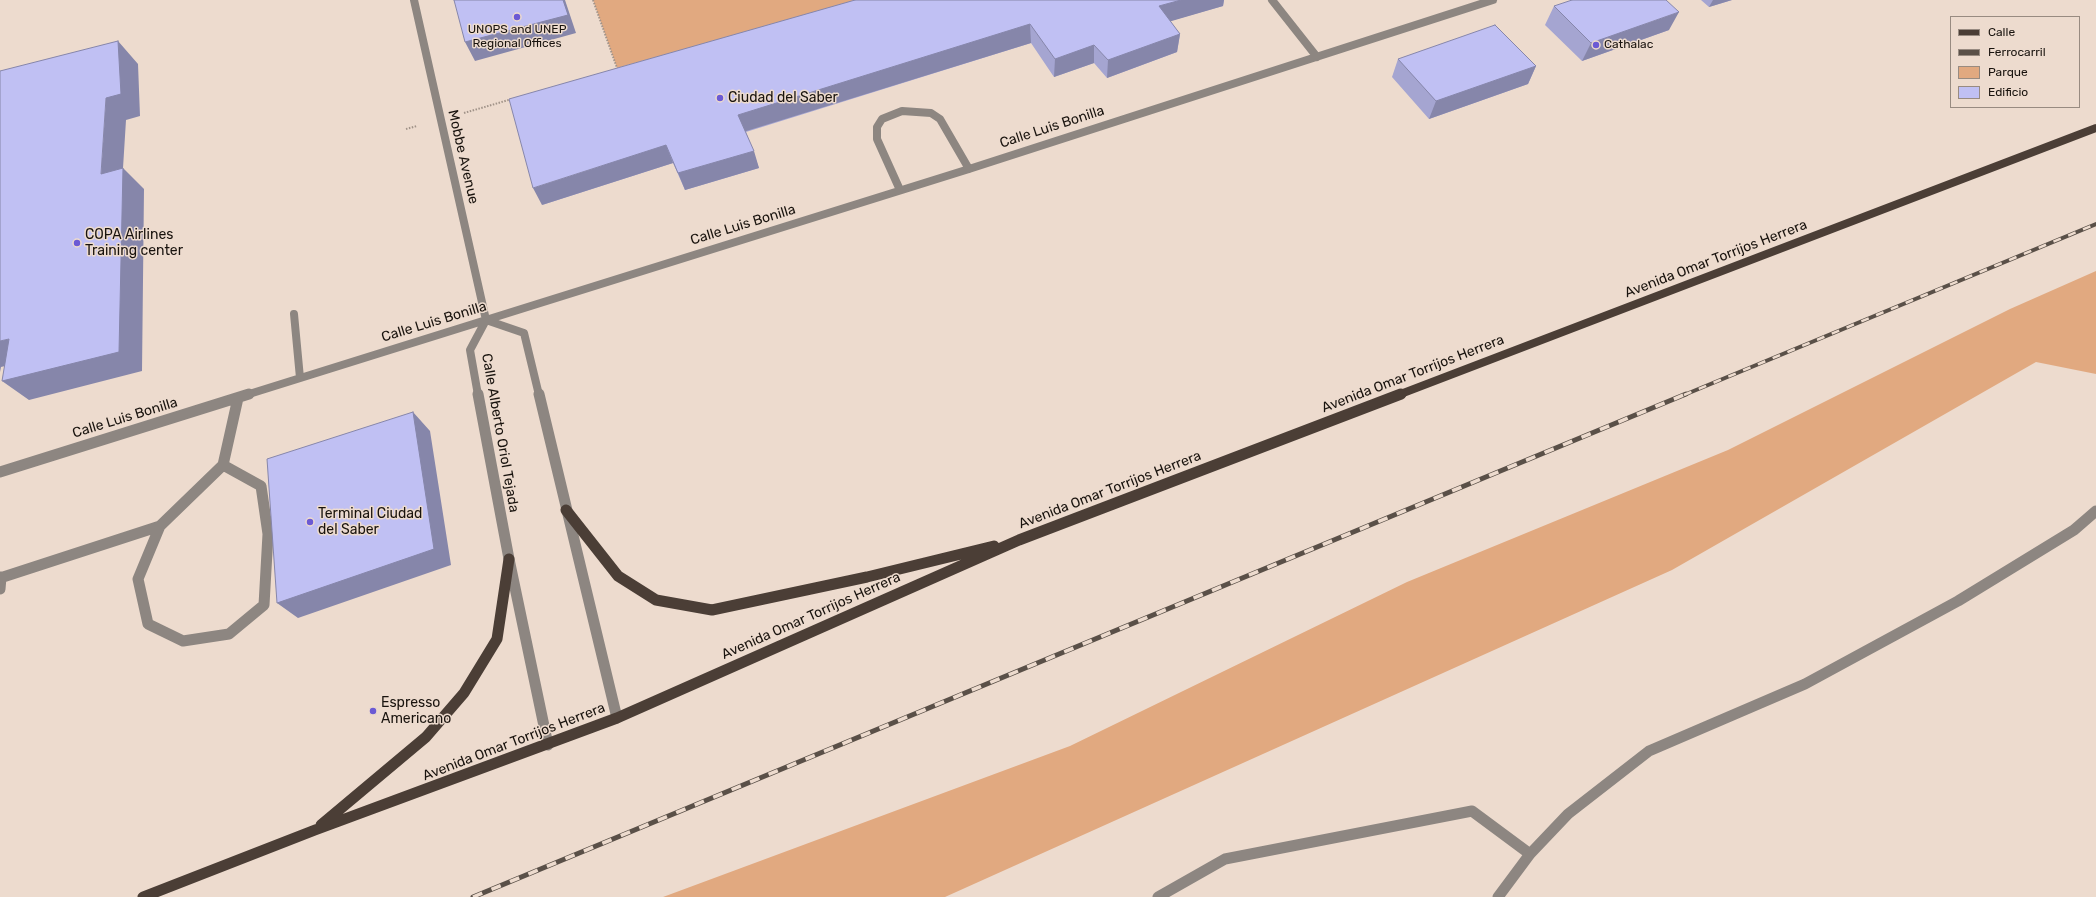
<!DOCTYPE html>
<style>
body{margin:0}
#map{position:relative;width:2096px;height:897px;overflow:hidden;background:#eddbce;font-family:Rubik,sans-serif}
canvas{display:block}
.legend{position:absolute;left:1950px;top:16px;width:130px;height:92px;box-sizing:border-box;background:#eddbce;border:1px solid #988b81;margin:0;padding:5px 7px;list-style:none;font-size:12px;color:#19130e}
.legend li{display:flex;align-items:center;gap:8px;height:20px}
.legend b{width:20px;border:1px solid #988b81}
</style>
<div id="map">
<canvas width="2096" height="897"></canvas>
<ul class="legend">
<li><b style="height:5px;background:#4b3e36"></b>Calle</li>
<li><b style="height:5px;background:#5a5048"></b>Ferrocarril</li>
<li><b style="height:11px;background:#e1a980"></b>Parque</li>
<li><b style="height:11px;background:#c0c0f3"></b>Edificio</li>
</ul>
</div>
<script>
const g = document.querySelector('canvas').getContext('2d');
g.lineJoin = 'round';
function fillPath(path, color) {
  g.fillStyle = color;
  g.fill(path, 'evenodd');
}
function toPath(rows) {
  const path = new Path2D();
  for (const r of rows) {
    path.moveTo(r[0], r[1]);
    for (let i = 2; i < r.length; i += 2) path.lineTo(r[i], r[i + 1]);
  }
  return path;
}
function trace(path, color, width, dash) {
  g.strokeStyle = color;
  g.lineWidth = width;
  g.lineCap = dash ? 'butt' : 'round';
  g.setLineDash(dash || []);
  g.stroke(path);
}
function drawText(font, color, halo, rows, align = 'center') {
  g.font = font + ' Rubik,sans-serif';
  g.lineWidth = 3;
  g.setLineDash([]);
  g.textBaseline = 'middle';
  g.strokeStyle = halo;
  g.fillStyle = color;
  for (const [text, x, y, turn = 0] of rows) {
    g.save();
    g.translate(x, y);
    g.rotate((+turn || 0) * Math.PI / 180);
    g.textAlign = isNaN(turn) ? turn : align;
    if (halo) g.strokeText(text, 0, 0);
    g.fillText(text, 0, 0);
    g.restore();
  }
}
const green = toPath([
 [593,0,862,0,617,68],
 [2096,271,2096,374,2036,362,1672,570,945,897,663,897,1070,746,1407,582,1728,450,2010,309]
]);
const path = toPath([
 [593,0,617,68],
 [464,113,512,99],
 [406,129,417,126]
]);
const minorFar1 = toPath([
 [414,0,486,320,470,350,478,395],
 [1272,0,1317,57],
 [900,190,877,139,877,127,882,119,902,111,931,113,940,119,969,169],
 [294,314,300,378],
 [486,320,524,333,539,395],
 [246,395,969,169,1493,0]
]);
const minor = toPath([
 [478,394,509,559,548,745],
 [539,394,617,718],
 [223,465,261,486,268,534,264,605,229,634,183,641,148,624,138,579,160,526,223,465],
 [223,465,238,398],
 [0,472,249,394],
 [0,578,160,526],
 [0,589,1,577],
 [1158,897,1225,859,1472,811,1530,854],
 [1498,897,1530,854,1568,814,1649,751,1805,684,1958,601,2074,530,2096,511]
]);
const majorFar1 = toPath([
 [1398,395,2096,128]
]);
const major = toPath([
 [566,510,618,576,656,600,712,610,867,577,994,546],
 [321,825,426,737,464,693,497,639,509,559],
 [143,897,315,830,617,718,1019,540,1401,394]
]);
const railFar1 = toPath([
 [1684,395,2096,224]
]);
const rail = toPath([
 [473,897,1686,394]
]);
const wall = toPath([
 [855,0,1224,0,1223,6,1170,21,1180,34,1177,52,1107,78,1094,63,1054,77,1031,43,746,132,759,168,685,190,673,163,542,205],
 [1701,0,1732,0,1709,7],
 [1554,6,1669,30,1582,61,1545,25],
 [1398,59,1536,66,1528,84,1429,119,1392,77]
]);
const shadedWall = toPath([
 [563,0,565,0,576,33,475,61,465,42],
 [1181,0,1224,0,1223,6,1158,25,1159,6],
 [1713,0,1732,0,1709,7],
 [1679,12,1669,30,1582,61,1591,43],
 [1030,24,1031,43,743,132,738,115],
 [1180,34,1177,52,1107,78,1108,60],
 [118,41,138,64,140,116,126,120,123,168,144,189,142,371,29,400,2,381,101,174,106,98],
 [1094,45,1094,63,1054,77,1055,59],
 [1536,66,1528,84,1429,119,1436,101],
 [666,145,673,163,542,205,533,188],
 [754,151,759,168,685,190,678,173],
 [9,339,34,359,1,367,0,372,0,341],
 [413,412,430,431,451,565,298,618,277,603]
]);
const building = toPath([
 [454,0,563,0,568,15,465,42,454,0],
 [855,0,1181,0,1159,6,1180,34,1108,60,1094,45,1055,59,1030,24,738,115,754,151,678,173,666,145,533,188,509,99,855,0],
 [1572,0,1666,0,1679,12,1591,43,1554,6,1572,0],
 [1495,25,1536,66,1436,101,1398,59,1495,25],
 [118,41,121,94,106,98,101,174,123,168,119,352,2,381,9,339,0,341,0,71,118,41],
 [413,412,434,549,277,603,267,459,413,412]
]);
const markers = [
 [517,17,4,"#6b5ad4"],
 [1596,45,4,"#6b5ad4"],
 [720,98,4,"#6b5ad4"],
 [77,243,4,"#6b5ad4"],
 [310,522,4,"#6b5ad4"],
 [373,711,4,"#6b5ad4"]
];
const farPoinames = [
 ["UNOPS and UNEP",517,30],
 ["Regional Offices",517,44],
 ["Cathalac",1604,45,"left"]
];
const poiNames = [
 ["Ciudad del Saber",728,98],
 ["COPA Airlines",85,235],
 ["Training center",85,251],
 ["Terminal Ciudad",318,514],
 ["del Saber",318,530],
 ["Espresso",381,703],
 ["Americano",381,719]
];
const streetNames = [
 ["Calle Luis Bonilla",1052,127,-18],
 ["Mobbe Avenue",463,157,77],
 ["Calle Luis Bonilla",743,225,-17],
 ["Avenida Omar Torrijos Herrera",1716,259,-21],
 ["Calle Luis Bonilla",434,322,-17],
 ["Avenida Omar Torrijos Herrera",1413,374,-21],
 ["Calle Luis Bonilla",125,418,-17],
 ["Calle Alberto Oriol Tejada",500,433,80],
 ["Avenida Omar Torrijos Herrera",1110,490,-21],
 ["Avenida Omar Torrijos Herrera",811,616,-24],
 ["Avenida Omar Torrijos Herrera",514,742,-21]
];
fillPath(green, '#e1a980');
trace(path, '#a19389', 2, [1.5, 1.5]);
trace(minorFar1, '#8d8681', 8);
trace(minor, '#8d8681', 11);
trace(majorFar1, '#4b3e36', 8);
trace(major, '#4b3e36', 11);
trace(railFar1, '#5a5048', 4);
trace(rail, '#5a5048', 5);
trace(railFar1, '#eddbce', 2.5, [8]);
trace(rail, '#eddbce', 3.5, [10]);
fillPath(wall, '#a5a5d1');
fillPath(shadedWall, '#8686aa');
fillPath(building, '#c0c0f3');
trace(building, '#8686aa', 1);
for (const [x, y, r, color] of markers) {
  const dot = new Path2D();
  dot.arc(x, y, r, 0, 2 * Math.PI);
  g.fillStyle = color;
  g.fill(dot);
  trace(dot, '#eddbce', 1.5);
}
drawText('12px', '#19130e', '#eddbce', farPoinames);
drawText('14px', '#19130e', '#eddbce', poiNames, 'left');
drawText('14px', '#19130e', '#eddbce', streetNames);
</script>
